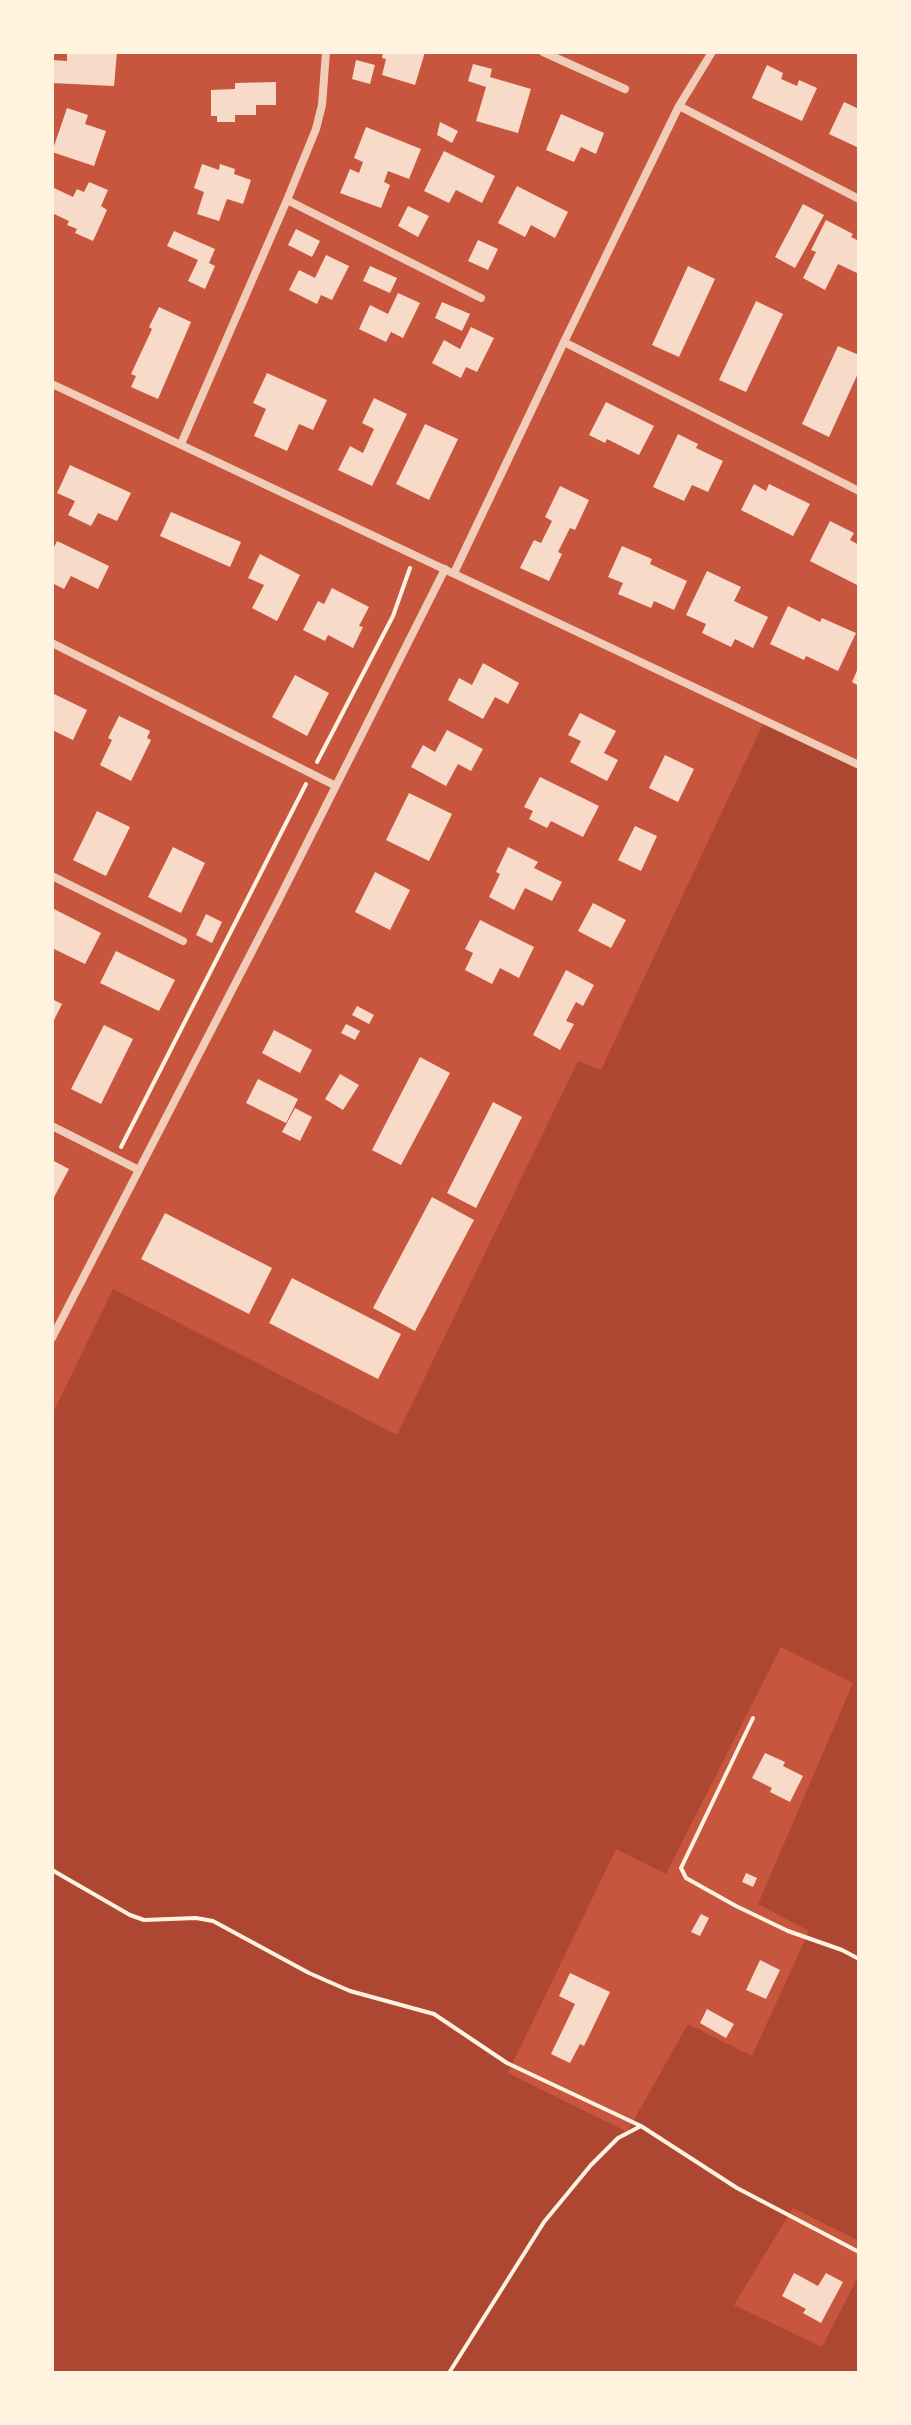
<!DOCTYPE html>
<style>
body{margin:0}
#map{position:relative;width:911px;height:2425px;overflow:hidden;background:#c8553d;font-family:"Fira Sans Condensed",sans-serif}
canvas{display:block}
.frame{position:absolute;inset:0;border:54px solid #fff3e0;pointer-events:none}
</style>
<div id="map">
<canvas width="911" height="2425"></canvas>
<div class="frame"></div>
</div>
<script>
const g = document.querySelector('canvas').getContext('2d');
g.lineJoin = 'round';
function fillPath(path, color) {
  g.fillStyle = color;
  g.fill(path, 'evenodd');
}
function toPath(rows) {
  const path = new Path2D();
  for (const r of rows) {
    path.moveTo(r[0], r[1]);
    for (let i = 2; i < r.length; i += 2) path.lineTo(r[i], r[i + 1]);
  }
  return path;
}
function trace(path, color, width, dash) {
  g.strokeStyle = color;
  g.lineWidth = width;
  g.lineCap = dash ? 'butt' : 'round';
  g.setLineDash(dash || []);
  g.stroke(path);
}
const green = toPath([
 [763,724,859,769,859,2241,793,2208,734,2305,822,2347,859,2275,859,2373,52,2373,52,1415,113,1289,397,1435,578,1061,601,1070],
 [781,1647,853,1683,758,1904,809,1931,752,2056,688,2024,627,2132,508,2073,616,1849,666,1874]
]);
const building = toPath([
 [67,52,117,52,114,86,52,83,52,60,67,61],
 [383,52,425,52,415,85,382,75,386,59,382,58],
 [356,60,375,65,370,84,352,79],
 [473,64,492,69,490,77,531,89,518,133,476,121,486,87,468,81],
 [767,65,783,73,781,79,797,86,799,80,817,88,802,121,752,98],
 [276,82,276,105,256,105,256,115,235,115,235,122,217,122,217,116,211,116,211,90,235,89,235,83],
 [844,102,859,109,859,148,829,134],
 [67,108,88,115,85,124,106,131,94,166,52,152],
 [561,114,604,133,596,154,581,147,574,162,546,150],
 [440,122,458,131,452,143,437,135],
 [366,127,421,149,409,179,388,171,384,182,390,185,381,208,340,193,350,169,359,173,363,162,354,158],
 [444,151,495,176,482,203,456,190,449,203,424,191],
 [202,164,219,170,220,164,235,169,234,174,251,180,243,204,227,199,219,221,197,214,204,192,194,188],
 [89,182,108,190,101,206,107,210,93,241,75,233,77,229,67,225,69,221,52,213,52,187,73,197,77,189,84,192],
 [517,186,568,212,555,238,531,225,525,237,498,223],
 [803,204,824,215,795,268,775,257],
 [408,206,429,216,418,237,398,226],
 [826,220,853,234,851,237,859,241,859,269,857,273,838,264,825,290,803,278,816,252,811,250],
 [296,229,320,241,312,257,288,245],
 [174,231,215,249,209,263,215,266,205,289,188,281,198,260,167,246],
 [478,240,498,249,488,270,468,261],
 [326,255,349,266,332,300,321,295,317,304,289,290,299,270,315,278],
 [370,266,397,278,390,293,363,281],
 [688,266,715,279,679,357,652,345],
 [398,293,420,303,403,338,391,332,386,342,359,329,370,305,388,314],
 [756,301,783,314,746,392,719,380],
 [442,302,470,314,462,331,435,318],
 [159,307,191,322,158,399,131,387,136,376,131,374,152,329,149,327],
 [471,327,494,338,477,372,466,367,461,378,432,363,444,340,460,349],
 [838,346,859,355,859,371,829,437,802,424],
 [267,373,327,400,313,430,299,424,287,451,254,436,266,409,253,403],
 [374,398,407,414,372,486,338,470,350,446,363,453,374,429,362,423],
 [606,402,654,426,639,455,607,439,605,443,589,435],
 [425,424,458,439,429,500,396,484],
 [678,434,698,444,696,448,723,461,708,492,692,485,684,501,653,487],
 [70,465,131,493,117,521,98,513,91,526,68,515,75,501,57,493],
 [754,484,766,491,769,484,810,504,793,536,741,510],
 [560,486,589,500,575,530,570,528,558,552,562,554,549,581,520,568,534,540,541,543,552,521,545,517],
 [171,512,241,542,230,567,160,536],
 [830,521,854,533,850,540,859,545,859,586,810,561],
 [57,541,109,566,98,589,71,576,64,589,52,583,52,551],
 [622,546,652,559,650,564,687,581,674,610,654,601,651,608,618,594,623,583,608,577],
 [260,554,300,575,277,621,252,608,264,585,248,578],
 [707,571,741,587,734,601,768,617,753,648,735,639,731,647,702,633,706,624,686,615],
 [332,588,369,607,359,626,363,627,353,648,328,635,325,641,303,630,318,601,324,604],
 [788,606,820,622,822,618,856,633,838,671,806,656,804,660,770,644],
 [483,663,519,683,508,704,495,697,483,719,448,700,459,678,472,685],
 [859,666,859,686,852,682],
 [295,675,329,693,307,736,272,717],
 [52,693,87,710,73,740,52,730],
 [580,713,616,731,604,753,618,760,607,781,570,762,581,741,568,735],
 [119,716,150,731,147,738,151,740,131,781,100,765,112,740,108,738],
 [447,730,483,749,471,771,458,764,446,786,411,767,423,745,435,752],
 [665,755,694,769,678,802,649,788],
 [540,777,599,806,583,837,551,821,547,828,529,819,533,811,524,807],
 [409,793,452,814,429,861,386,840],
 [97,811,130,827,106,876,73,860],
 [635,826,657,836,641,871,618,860],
 [173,847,205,863,181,913,148,897],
 [508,847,538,862,534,868,562,882,552,901,525,888,514,910,489,897,500,874,496,872],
 [375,872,410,890,390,930,355,912],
 [593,903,626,920,611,948,578,931],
 [52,908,101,933,85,964,52,948],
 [206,914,222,922,212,943,196,935],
 [480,920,534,947,519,978,500,968,492,984,465,970,473,953,465,949],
 [116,951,175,980,159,1011,100,983],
 [566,970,594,985,583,1006,576,1002,566,1021,574,1024,560,1050,533,1035],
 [52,999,62,1004,52,1024],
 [357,1006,374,1015,369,1024,352,1015],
 [346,1024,360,1031,355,1040,341,1033],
 [104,1025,133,1039,101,1104,71,1089],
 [274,1030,312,1050,300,1073,262,1053],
 [420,1057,450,1073,401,1165,372,1150],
 [340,1074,359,1085,343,1110,325,1099],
 [258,1079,298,1099,286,1123,246,1103],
 [493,1102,522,1117,476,1208,447,1193],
 [295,1108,312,1117,300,1141,282,1132],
 [52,1160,69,1169,52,1201],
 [432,1197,474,1220,415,1331,373,1308],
 [165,1213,272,1268,249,1314,141,1259],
 [292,1278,401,1334,378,1379,269,1323],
 [765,1753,785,1762,783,1766,803,1776,790,1802,770,1792,772,1788,752,1778],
 [746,1873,757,1878,753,1887,742,1882],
 [701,1914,709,1918,700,1936,691,1932],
 [760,1960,780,1970,766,1999,746,1990],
 [570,1973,610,1992,584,2046,580,2044,570,2063,551,2054,575,2004,559,1996],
 [707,2009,734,2024,726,2038,700,2023],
 [794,2273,818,2286,826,2273,843,2282,821,2323,803,2313,806,2309,782,2296]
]);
const path = toPath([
 [317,762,393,616,410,568],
 [121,1147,306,784],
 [753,1718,681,1868,686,1878,736,1906,788,1931,842,1950,859,1959],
 [52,1870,130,1915,144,1920,196,1918,213,1921,309,1973,350,1991,434,2014,507,2063,641,2126,737,2188,859,2252],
 [449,2373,544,2222,591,2165,618,2138,641,2126]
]);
const minor = toPath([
 [543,52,625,89],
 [679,106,859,199],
 [287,200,481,298],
 [564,342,859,491],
 [52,384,859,765],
 [181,444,287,200,316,129,322,105,326,52],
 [454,573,564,342,679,106,712,52],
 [52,643,336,786],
 [52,876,183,941],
 [52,1126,139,1170],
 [52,1338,277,903,445,569]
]);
fillPath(green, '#ae4732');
fillPath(building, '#f7dbc8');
trace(path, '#fff3e0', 4);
trace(minor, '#f1ccb7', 8);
</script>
